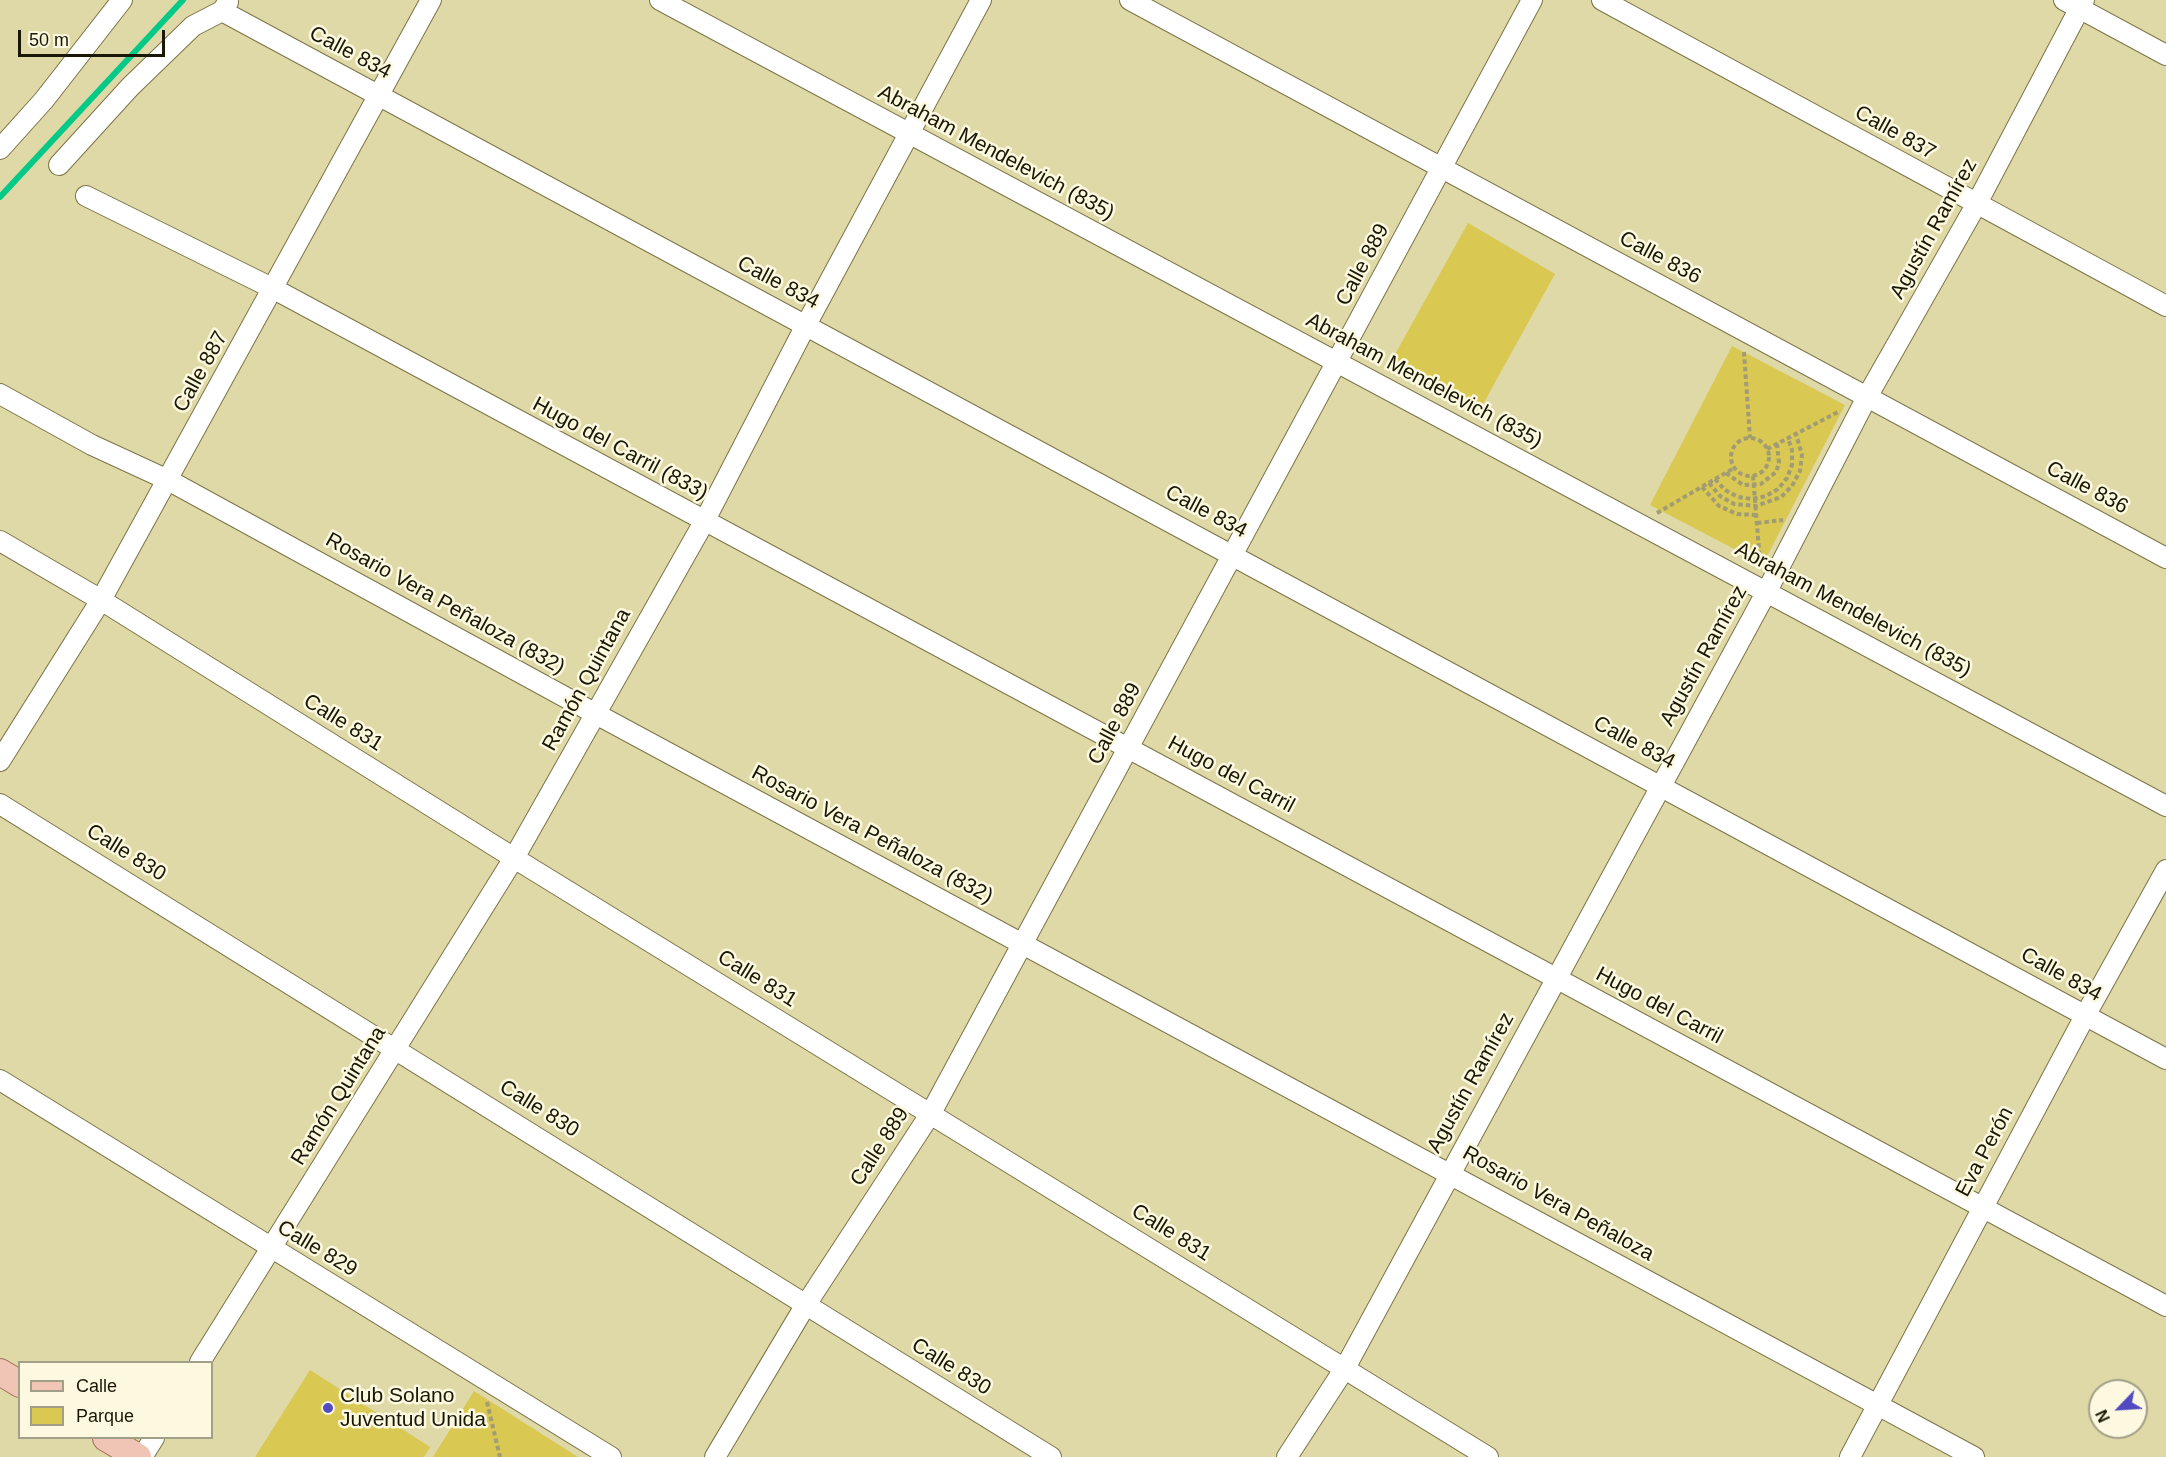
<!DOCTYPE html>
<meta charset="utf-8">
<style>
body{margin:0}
#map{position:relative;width:2166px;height:1457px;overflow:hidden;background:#dfd8a7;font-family:Helvetica,sans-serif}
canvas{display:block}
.legend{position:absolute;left:18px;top:1361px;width:195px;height:78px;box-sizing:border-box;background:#fcf9e0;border:2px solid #a29f88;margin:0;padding:8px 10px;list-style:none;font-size:18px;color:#1a1705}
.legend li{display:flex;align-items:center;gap:12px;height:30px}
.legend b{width:30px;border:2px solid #a29f88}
.north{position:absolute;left:2088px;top:1379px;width:60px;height:60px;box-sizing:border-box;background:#fcf9e0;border:2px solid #a29f88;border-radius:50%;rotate:245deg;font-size:16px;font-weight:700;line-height:24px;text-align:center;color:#1a1705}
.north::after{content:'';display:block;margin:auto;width:21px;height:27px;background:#534ac1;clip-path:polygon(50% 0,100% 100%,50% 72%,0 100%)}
.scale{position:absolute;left:18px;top:30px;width:147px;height:27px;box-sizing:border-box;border:3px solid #1a1705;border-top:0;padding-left:8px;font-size:18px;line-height:21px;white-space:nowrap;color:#1a1705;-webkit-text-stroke:4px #fcf9e0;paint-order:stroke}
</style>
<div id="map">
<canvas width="2166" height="1457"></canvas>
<ul class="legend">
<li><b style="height:8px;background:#f0c5b5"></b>Calle</li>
<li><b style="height:16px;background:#d9c851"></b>Parque</li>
</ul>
<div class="north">N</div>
<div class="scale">50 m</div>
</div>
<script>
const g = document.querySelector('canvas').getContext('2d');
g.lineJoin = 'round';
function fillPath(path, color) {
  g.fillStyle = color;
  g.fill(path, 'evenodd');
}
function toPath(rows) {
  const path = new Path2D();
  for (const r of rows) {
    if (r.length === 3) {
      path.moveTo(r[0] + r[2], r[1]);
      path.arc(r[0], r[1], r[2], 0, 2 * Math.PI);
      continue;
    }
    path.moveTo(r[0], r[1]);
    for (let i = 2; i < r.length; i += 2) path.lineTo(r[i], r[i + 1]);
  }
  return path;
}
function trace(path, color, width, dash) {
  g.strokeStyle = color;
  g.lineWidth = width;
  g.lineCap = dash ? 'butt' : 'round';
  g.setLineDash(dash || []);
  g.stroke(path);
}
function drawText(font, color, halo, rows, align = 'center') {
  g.font = font + ' Helvetica,sans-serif';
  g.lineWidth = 5;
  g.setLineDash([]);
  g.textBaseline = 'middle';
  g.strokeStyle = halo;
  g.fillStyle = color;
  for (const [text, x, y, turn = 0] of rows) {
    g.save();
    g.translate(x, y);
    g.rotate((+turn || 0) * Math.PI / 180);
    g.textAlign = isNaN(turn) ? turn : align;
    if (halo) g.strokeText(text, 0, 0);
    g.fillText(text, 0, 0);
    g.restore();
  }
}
const green = toPath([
 [1468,223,1555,274,1482,406,1393,358],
 [1732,346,1845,405,1763,564,1650,505],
 [310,1370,430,1447,424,1457,255,1457],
 [474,1391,578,1457,433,1457]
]);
const stream = toPath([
 [0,197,183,0]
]);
const path = toPath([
 [1744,352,1750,438],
 [1750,457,19],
 [1767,449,1838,412],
 [1726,473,1743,485,1761,484,1776,472,1779,463,1777,444],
 [1753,476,1760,562],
 [1715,479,1725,490,1738,497,1752,499,1766,496,1778,489,1787,478,1792,465,1792,450,1788,438],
 [1709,483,1720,496,1734,504,1756,506,1781,497,1792,486,1800,471,1802,455,1796,434],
 [1702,487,1719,506,1737,514,1756,515],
 [1657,513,1734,468],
 [1757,523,1783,520],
 [487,1402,500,1457]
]);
const minor = toPath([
 [660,0,2166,806],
 [1130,0,2166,558],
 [1602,0,2166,306],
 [2064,0,2166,55],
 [222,11,2166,1059],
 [0,149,44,100,122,0],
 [59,165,130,87,193,26,222,11,228,2],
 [86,196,274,289,2166,1306],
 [0,394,92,445,168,480,596,714,1974,1457],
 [0,541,101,600,514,858,1488,1457],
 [0,761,101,600,431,0],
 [0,804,1051,1457],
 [0,1080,611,1457],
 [200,1362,514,858,704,522,806,325,981,0],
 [142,1457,154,1438],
 [715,1457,805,1306,931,1113,1532,0],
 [1287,1457,1345,1368,1767,591,1867,397,1976,205,2084,0],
 [1850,1457,2085,1016,2166,870]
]);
const major = toPath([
 [0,1372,20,1384],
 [106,1438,138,1457]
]);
const markers = [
 [328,1408,6,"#534ac1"]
];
const streetNames = [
 ["Calle 834",350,53,28],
 ["Calle 837",1895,133,29],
 ["Abraham Mendelevich (835)",996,153,28],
 ["Agustín Ramírez",1934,229,-61],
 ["Calle 836",1660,258,28],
 ["Calle 889",1363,265,-62],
 ["Calle 834",778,283,28],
 ["Calle 887",201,372,-61],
 ["Abraham Mendelevich (835)",1424,381,28],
 ["Hugo del Carril (833)",620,449,28],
 ["Calle 836",2087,488,28],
 ["Calle 834",1206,512,28],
 ["Rosario Vera Peñaloza (832)",445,604,29],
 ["Abraham Mendelevich (835)",1853,610,28],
 ["Agustín Ramírez",1704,656,-61],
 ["Ramón Quintana",587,680,-61],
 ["Calle 831",343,723,32],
 ["Calle 889",1115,724,-62],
 ["Calle 834",1634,743,28],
 ["Hugo del Carril",1231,775,28],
 ["Rosario Vera Peñaloza (832)",872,835,28],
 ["Calle 830",126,853,32],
 ["Calle 834",2061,975,29],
 ["Calle 831",757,979,32],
 ["Hugo del Carril",1659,1006,28],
 ["Agustín Ramírez",1471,1083,-61],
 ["Ramón Quintana",339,1096,-58],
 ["Calle 830",539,1109,32],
 ["Calle 889",880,1147,-57],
 ["Eva Perón",1985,1152,-62],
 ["Rosario Vera Peñaloza",1558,1204,29],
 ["Calle 831",1171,1233,32],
 ["Calle 829",317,1249,31],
 ["Calle 830",951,1367,32]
];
const poiNames = [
 ["Club Solano",340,1396],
 ["Juventud Unida",340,1420]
];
fillPath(green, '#d9c851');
trace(stream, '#04c987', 6);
trace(minor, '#7c7547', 22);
trace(major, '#9f6f58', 28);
trace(path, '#a29c74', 4, [4.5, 3]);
trace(minor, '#fff', 20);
trace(major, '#f0c5b5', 26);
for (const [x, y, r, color] of markers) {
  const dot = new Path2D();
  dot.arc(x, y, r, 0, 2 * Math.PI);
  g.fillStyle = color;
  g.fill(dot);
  trace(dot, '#fcf9e0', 2);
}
drawText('21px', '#1a1705', '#fcf9e0', streetNames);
drawText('21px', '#1a1705', '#fcf9e0', poiNames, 'left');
</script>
